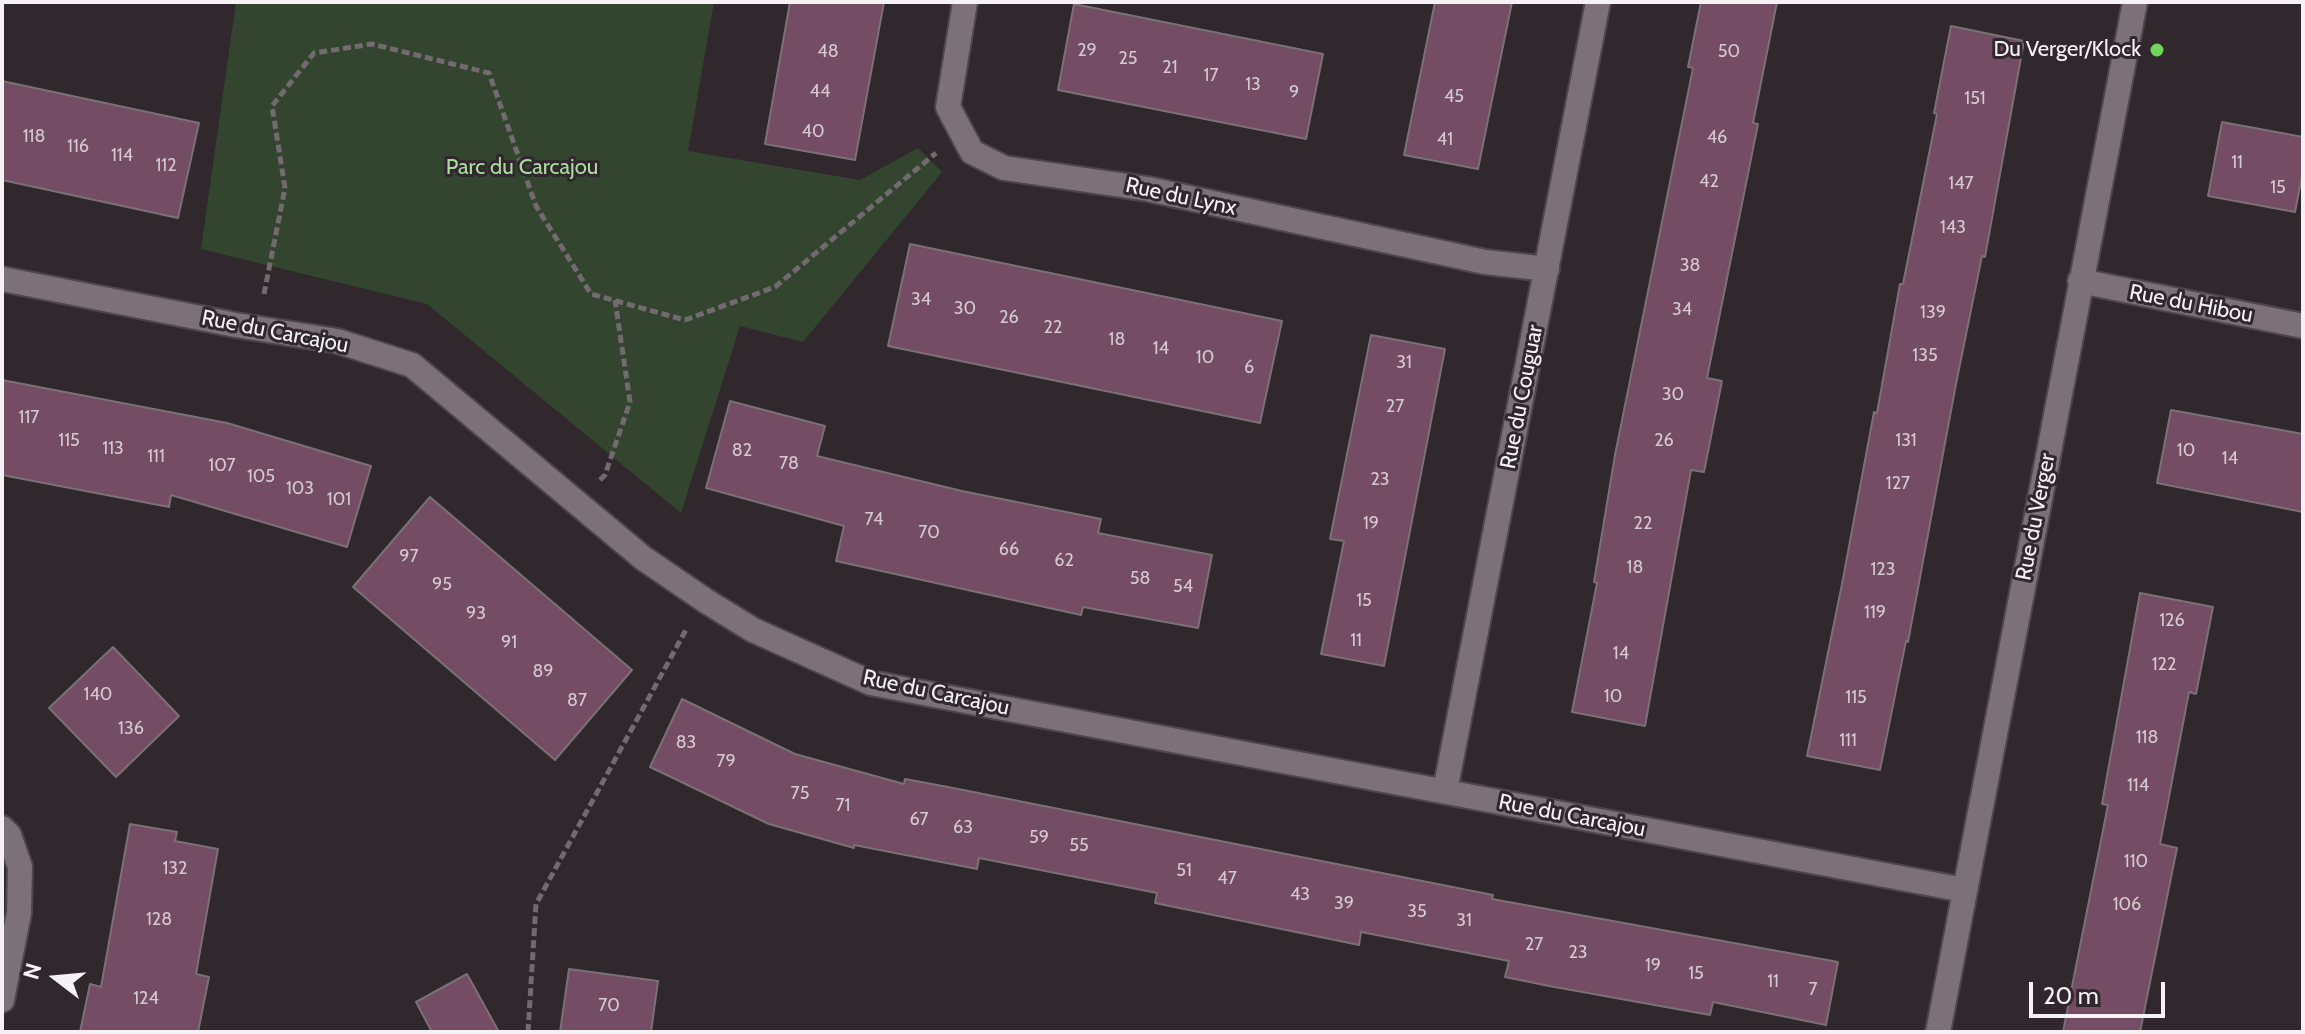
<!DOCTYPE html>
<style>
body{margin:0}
#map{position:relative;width:2305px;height:1034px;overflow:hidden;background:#30282d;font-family:Cabin,sans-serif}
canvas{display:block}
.frame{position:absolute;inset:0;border:4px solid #f6f1f4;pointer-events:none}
.north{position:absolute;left:16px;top:938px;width:80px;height:80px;-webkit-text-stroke:6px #30282d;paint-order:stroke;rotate:286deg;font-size:22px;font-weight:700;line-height:32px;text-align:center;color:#f6f1f4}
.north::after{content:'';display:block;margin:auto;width:28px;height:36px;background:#f6f1f4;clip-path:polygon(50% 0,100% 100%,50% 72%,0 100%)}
.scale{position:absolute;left:2029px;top:982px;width:136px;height:36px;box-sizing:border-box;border:4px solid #f6f1f4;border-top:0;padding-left:10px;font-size:24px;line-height:28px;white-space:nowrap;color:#f6f1f4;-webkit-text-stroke:6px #30282d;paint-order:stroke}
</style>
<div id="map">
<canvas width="2305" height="1034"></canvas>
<div class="frame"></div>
<div class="north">N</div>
<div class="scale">20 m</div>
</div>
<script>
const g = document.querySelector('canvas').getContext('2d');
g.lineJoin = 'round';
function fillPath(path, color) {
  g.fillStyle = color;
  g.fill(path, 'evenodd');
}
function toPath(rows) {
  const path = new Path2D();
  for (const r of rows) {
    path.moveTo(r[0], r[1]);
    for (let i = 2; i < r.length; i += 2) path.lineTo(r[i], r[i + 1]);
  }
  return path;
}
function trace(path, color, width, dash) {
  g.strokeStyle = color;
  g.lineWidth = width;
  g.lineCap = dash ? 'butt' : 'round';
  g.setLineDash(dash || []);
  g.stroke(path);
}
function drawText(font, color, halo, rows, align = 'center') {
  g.font = font + ' Cabin,sans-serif';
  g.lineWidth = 6;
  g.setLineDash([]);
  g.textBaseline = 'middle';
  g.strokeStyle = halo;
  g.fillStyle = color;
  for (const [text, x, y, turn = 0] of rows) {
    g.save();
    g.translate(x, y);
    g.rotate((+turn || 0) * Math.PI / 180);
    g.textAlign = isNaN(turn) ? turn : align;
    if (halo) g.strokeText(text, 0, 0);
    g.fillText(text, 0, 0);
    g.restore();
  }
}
const green = toPath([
 [236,2,714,2,688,151,860,180,918,148,942,172,803,342,740,326,681,513,427,304,201,249]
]);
const building = toPath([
 [790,2,884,2,855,160,765,144,790,2],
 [1435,2,1512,2,1478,169,1404,155,1435,2],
 [1701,2,1777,2,1753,123,1758,124,1707,378,1722,381,1704,472,1691,470,1645,726,1572,712,1597,583,1594,582,1615,455,1693,68,1688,67,1701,2],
 [1074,4,1323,54,1306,139,1058,90,1074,4],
 [1951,26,2024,41,1985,257,1982,256,1956,384,1908,642,1906,641,1880,770,1807,756,1842,584,1874,412,1877,413,1900,284,1903,284,1937,114,1934,113,1951,26],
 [2,81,199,123,178,218,2,180,2,81],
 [2222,122,2303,137,2303,171,2295,212,2208,196,2222,122],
 [910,244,1282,321,1260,423,888,346,910,244],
 [1371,335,1445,349,1384,666,1321,654,1344,541,1330,539,1371,335],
 [2,380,227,423,371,466,347,547,171,495,169,507,2,475,2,380],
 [730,401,825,426,817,456,962,491,1101,519,1098,533,1212,555,1198,628,1083,607,1081,615,836,561,844,526,706,488,730,401],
 [2171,410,2303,434,2303,512,2157,483,2171,410],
 [430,497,632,670,555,760,353,587,430,497],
 [2140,593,2213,607,2196,694,2189,692,2160,844,2177,848,2140,1032,2063,1032,2108,805,2102,804,2140,593],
 [113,647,179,716,116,777,49,708,113,647],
 [682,699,795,754,904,784,905,779,948,787,1493,895,1492,899,1838,962,1826,1025,1713,1002,1710,1015,1549,986,1505,977,1509,961,1361,932,1359,945,1155,903,1157,893,979,858,977,869,854,845,854,848,769,824,650,767,682,699],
 [130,824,177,832,175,841,218,849,196,974,209,977,198,1032,80,1032,90,984,101,987,130,824],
 [569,969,658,981,651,1032,560,1032,569,969],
 [467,974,499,1032,432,1032,416,1002,467,974]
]);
const path = toPath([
 [264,294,285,188,272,106,314,53,372,44,489,73,536,206,591,294,685,320,775,287,936,153],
 [600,480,605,475,630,402,615,300],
 [528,1032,536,904,687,628]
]);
const minor = toPath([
 [965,2,948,107,972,152,1004,168,1148,189,1485,262,1547,269],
 [2,279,236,325,337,341,412,365,643,558,706,601,753,630,871,683,1964,890],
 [2080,281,2303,326],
 [1445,791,1598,2],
 [2,828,9,835,20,867,19,913,2,1000],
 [1938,1032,2135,2]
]);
const markers = [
 [2157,50,8,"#71d25e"]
];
const numberNames = [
 ["29",1087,51],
 ["48",828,52],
 ["50",1729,52],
 ["25",1128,59],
 ["21",1170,68],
 ["17",1211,76],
 ["13",1253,85],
 ["44",820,92],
 ["9",1294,93],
 ["45",1454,97],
 ["151",1975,99],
 ["40",813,132],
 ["118",34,137],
 ["46",1717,138],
 ["41",1445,140],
 ["116",78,147],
 ["114",122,156],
 ["11",2237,163],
 ["112",166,166],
 ["42",1709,182],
 ["147",1961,184],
 ["15",2278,188],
 ["143",1953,228],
 ["38",1690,266],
 ["34",921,300],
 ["30",965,309],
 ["34",1682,310],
 ["139",1933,313],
 ["26",1009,318],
 ["22",1053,328],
 ["18",1117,340],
 ["14",1161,349],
 ["135",1925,356],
 ["10",1205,358],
 ["31",1404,363],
 ["6",1249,368],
 ["30",1673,395],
 ["27",1395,407],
 ["117",29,418],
 ["115",69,441],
 ["26",1664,441],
 ["131",1906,441],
 ["113",113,449],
 ["82",742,451],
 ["10",2186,451],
 ["111",156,457],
 ["14",2230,459],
 ["78",789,464],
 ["107",222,466],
 ["105",261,477],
 ["23",1380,480],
 ["127",1898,484],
 ["103",300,489],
 ["101",339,500],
 ["74",874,520],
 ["19",1371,524],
 ["22",1643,524],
 ["70",929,533],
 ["66",1009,550],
 ["97",409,557],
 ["62",1064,561],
 ["18",1635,568],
 ["123",1883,570],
 ["58",1140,579],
 ["95",442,585],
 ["54",1183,587],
 ["15",1364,601],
 ["119",1875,613],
 ["93",476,614],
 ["126",2172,621],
 ["11",1356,641],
 ["91",509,643],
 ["14",1621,654],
 ["122",2164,665],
 ["89",543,672],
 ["140",98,695],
 ["10",1613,697],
 ["115",1856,698],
 ["87",577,701],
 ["136",131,729],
 ["118",2147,738],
 ["111",1848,741],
 ["83",686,743],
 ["79",726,762],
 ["114",2138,786],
 ["75",800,794],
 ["71",843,806],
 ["67",919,820],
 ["63",963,828],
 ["59",1039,838],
 ["55",1079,846],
 ["110",2136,862],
 ["132",175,869],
 ["51",1184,871],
 ["47",1227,879],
 ["43",1300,895],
 ["39",1344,904],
 ["106",2127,905],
 ["35",1417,912],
 ["128",159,920],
 ["31",1464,921],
 ["27",1534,945],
 ["23",1578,953],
 ["19",1653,966],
 ["15",1696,974],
 ["11",1773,982],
 ["7",1813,990],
 ["124",146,999],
 ["70",609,1006]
];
const poiNames = [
 ["Du Verger/Klock",2141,50]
];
const parkNames = [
 ["Parc du Carcajou",522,168]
];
const streetNames = [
 ["Rue du Lynx",1181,197,12],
 ["Rue du Hibou",2191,304,11],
 ["Rue du Carcajou",275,332,11],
 ["Rue du Couguar",1522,397,-79],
 ["Rue du Verger",2036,517,-79],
 ["Rue du Carcajou",936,693,12],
 ["Rue du Carcajou",1572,816,11]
];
fillPath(green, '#33452f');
fillPath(building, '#744c64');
trace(building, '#7a7076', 2);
trace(minor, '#4d464b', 28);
trace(path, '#716a6e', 5, [8, 4]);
trace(minor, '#7b7176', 24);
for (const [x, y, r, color] of markers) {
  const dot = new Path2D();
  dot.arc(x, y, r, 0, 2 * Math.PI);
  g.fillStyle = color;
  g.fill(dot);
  trace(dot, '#30282d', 3);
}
drawText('18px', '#d6c8d0', null, numberNames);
drawText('22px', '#f6f1f4', '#30282d', poiNames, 'right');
drawText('22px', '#aadba1', '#30282d', parkNames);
drawText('22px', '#f6f1f4', '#30282d', streetNames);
</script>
